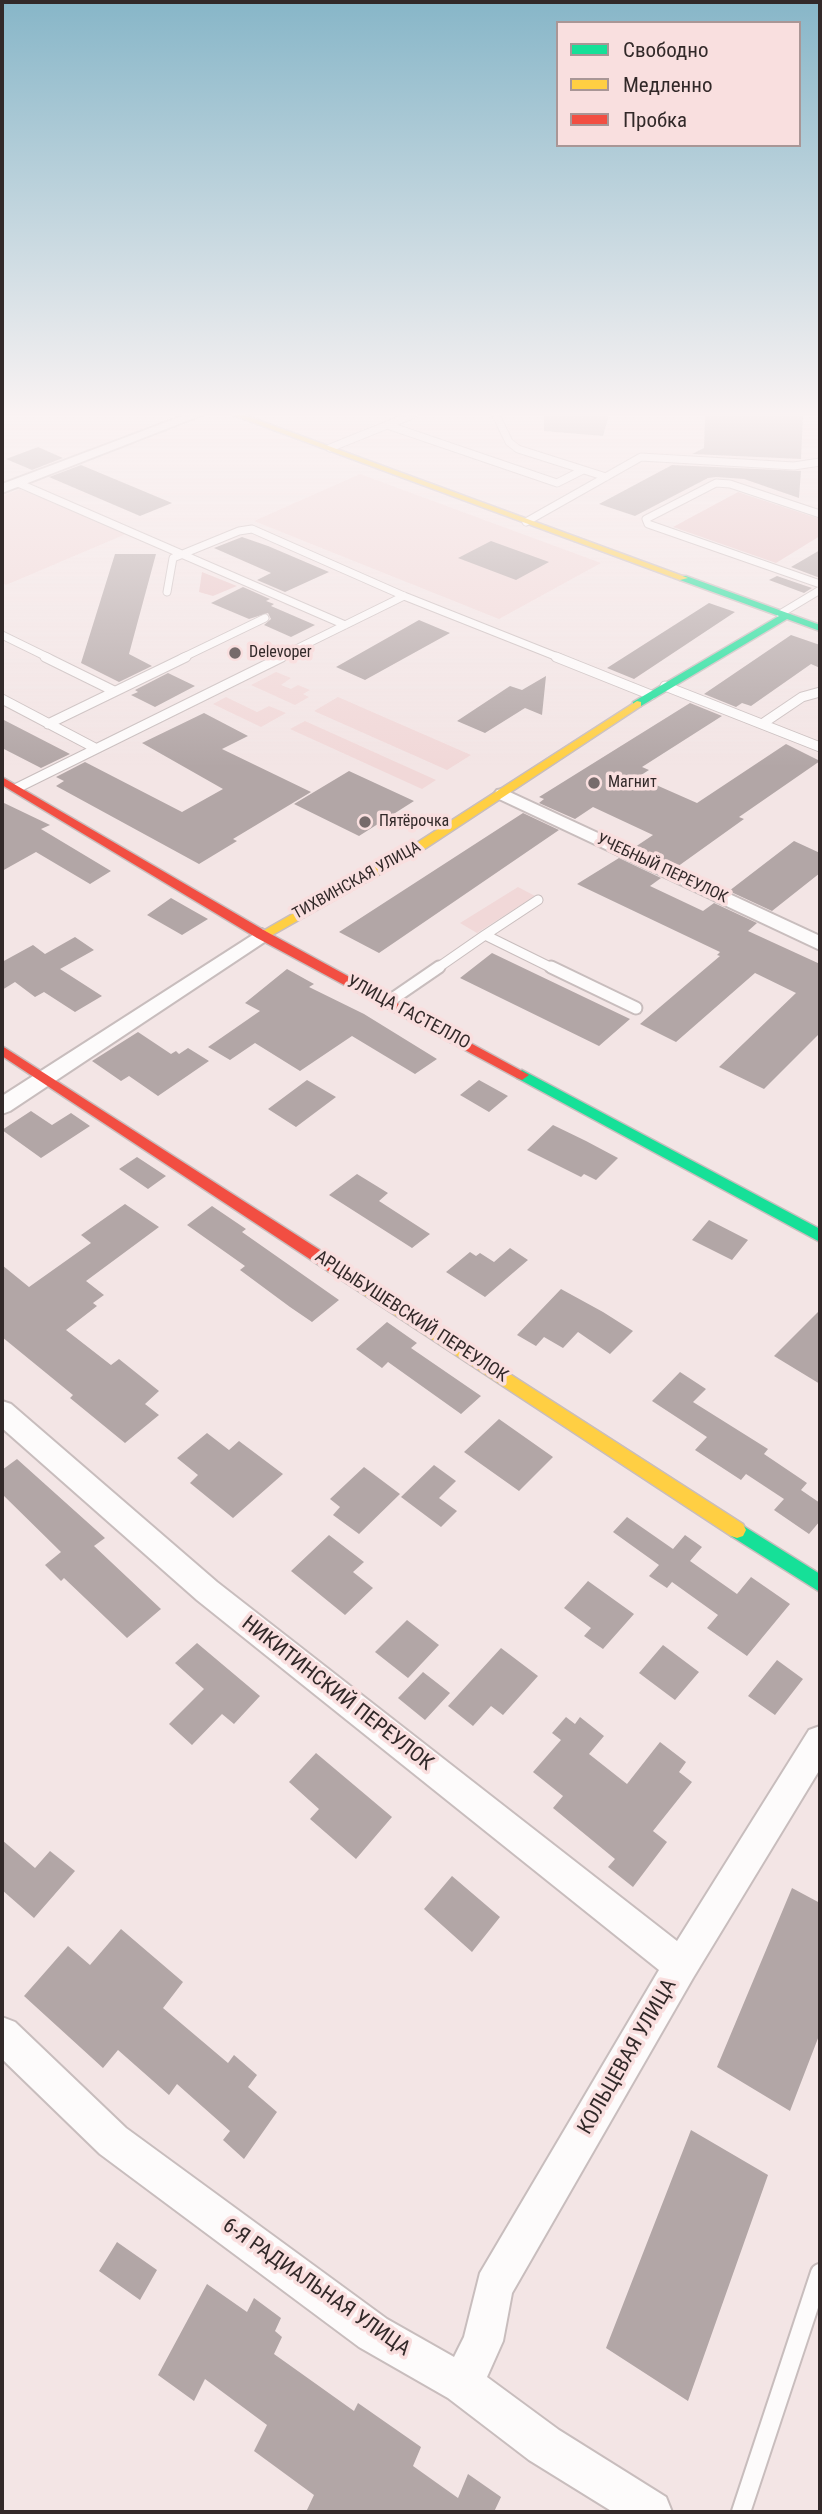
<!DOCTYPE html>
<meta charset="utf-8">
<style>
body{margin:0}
#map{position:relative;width:822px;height:2514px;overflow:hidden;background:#f3e5e5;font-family:"Roboto Condensed",sans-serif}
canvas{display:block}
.frame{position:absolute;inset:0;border:4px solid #322929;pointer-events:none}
.legend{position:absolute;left:556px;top:21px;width:245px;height:126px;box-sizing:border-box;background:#f9dfdf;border:2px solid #a99696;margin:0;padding:9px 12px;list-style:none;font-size:21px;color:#322929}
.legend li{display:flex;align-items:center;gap:14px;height:35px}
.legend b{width:35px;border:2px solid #a99696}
</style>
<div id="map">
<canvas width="822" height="2514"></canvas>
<div class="frame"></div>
<ul class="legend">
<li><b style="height:9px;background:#16e098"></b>Свободно</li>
<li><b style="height:9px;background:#ffcf43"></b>Медленно</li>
<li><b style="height:9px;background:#f24e42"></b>Пробка</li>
</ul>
</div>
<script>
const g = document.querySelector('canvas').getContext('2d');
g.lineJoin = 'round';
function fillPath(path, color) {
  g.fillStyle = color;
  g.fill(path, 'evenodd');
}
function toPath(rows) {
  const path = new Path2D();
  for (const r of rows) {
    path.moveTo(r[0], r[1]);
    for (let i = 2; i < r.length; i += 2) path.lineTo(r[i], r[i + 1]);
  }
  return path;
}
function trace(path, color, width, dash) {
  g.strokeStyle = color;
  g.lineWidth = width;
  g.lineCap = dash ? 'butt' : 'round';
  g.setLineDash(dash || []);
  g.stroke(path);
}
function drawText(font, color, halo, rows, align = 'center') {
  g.font = font + ' "Roboto Condensed",sans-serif';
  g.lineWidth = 7;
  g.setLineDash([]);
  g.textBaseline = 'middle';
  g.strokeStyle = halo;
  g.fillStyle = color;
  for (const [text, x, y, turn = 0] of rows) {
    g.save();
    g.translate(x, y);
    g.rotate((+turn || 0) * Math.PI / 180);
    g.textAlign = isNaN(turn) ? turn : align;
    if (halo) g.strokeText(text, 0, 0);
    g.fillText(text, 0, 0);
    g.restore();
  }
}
const built = toPath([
 [360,474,601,563,499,619,254,521],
 [20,489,126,534,6,585,2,583,2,496],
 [276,672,291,678,281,685,291,689,298,685,310,690,303,694,309,697,295,705,251,685],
 [226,697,257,712,269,706,286,713,261,727,213,704],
 [338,697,471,755,447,770,314,711],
 [305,721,436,780,422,789,290,729],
 [518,887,535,896,477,933,460,923]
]);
const green = toPath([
 [738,492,820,519,820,536,776,563,673,527],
 [202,572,237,586,213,596,199,592]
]);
const building = toPath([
 [544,415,609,415,603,436,544,431],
 [705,415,803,415,801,459,692,454,704,448],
 [38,447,63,458,32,470,6,459],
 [81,465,172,503,140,516,49,477],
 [672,465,801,471,799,498,744,479,716,477,708,478,635,516,599,504],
 [242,537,268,546,329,572,285,592,257,580,271,573,214,548],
 [491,541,549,562,516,580,458,558],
 [820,550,820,578,791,567],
 [115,554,156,554,129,654,152,666,119,682,81,663],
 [777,576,812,588,804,593,769,580],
 [243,587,270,599,266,601,274,604,271,606,315,625,291,637,264,625,271,619,268,613,249,619,211,603],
 [709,603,735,612,634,679,607,668],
 [419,620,450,633,365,680,336,667],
 [791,635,820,645,820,668,811,664,751,706,742,703,736,707,704,694],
 [168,673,195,686,155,707,131,695,138,692,135,690],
 [546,676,542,715,525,708,485,733,457,721,510,686,522,690],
 [690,703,722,716,642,767,649,770,638,777,697,803,786,744,820,761,739,817,744,819,677,867,635,847,653,835,593,807,575,819,539,803,544,799,539,797],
 [204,713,248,736,222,749,311,792,233,839,237,841,199,864,56,786,64,781,56,777,85,762,182,812,223,789,142,743],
 [2,719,70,754,41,768,2,748],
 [349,771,414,801,359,836,294,804],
 [2,802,50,825,41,829,111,871,90,884,36,852,2,871],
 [523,813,559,830,379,953,339,932],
 [794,841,820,853,820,873,772,911,729,891],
 [619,858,661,878,650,886,703,911,714,903,757,923,748,931,820,964,820,1033,764,1089,719,1067,796,993,755,973,676,1042,640,1024,720,956,717,955,720,952,577,884],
 [171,898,192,910,208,919,182,935,147,915],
 [75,937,94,950,60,969,102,996,75,1012,44,992,35,997,15,982,2,990,2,962,33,945,45,954],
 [492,953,630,1019,599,1046,460,978],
 [287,969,314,984,309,987,364,1014,437,1059,415,1074,352,1036,300,1071,255,1043,230,1060,208,1047,260,1011,245,1003],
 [138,1032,171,1054,176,1051,179,1054,188,1048,209,1061,158,1096,129,1076,121,1081,92,1061],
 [307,1080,336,1097,296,1127,268,1109],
 [479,1080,508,1096,489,1112,460,1095],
 [31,1111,52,1125,71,1113,90,1126,41,1158,2,1130],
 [553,1125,586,1141,618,1158,596,1180,584,1174,581,1177,527,1150],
 [137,1157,166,1176,148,1189,119,1169],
 [357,1174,388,1193,379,1201,430,1234,412,1248,329,1195],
 [125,1204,159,1227,86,1281,104,1295,93,1303,97,1306,66,1330,111,1365,119,1359,159,1391,145,1404,159,1415,125,1443,70,1398,73,1395,2,1337,2,1265,29,1287,91,1243,81,1235],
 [212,1206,246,1229,242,1232,339,1300,312,1322,290,1307,240,1270,245,1266,187,1225],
 [709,1220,748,1240,732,1260,692,1240],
 [510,1248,528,1260,485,1297,446,1272,470,1252,476,1256,480,1253,494,1262],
 [561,1289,603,1312,633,1331,610,1354,578,1332,563,1348,544,1337,536,1346,517,1335],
 [820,1310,820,1384,774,1356],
 [387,1322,417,1343,411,1348,481,1396,461,1414,388,1362,382,1368,356,1349],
 [680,1372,706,1389,693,1402,768,1449,764,1454,807,1483,801,1490,820,1503,820,1521,809,1534,774,1510,784,1499,746,1474,741,1480,695,1450,707,1437,652,1401],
 [499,1419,553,1457,519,1491,464,1452],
 [207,1433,229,1450,239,1441,283,1474,233,1518,190,1483,198,1475,177,1458],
 [17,1459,105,1538,94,1546,161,1609,127,1638,64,1578,61,1581,45,1565,61,1552,2,1494,2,1470],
 [434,1465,456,1481,439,1498,457,1511,441,1527,401,1497],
 [364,1467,400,1494,359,1534,333,1515,340,1507,330,1499],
 [627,1517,673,1549,685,1535,702,1547,690,1561,737,1594,751,1577,790,1604,747,1656,707,1628,718,1615,672,1582,667,1588,649,1576,659,1565,613,1532],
 [329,1535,364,1562,353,1572,373,1588,345,1615,291,1571],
 [588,1581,634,1614,603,1649,584,1636,591,1628,564,1608],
 [407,1620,439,1645,408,1678,375,1652],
 [197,1643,260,1696,234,1724,222,1714,192,1745,169,1724,204,1689,175,1663],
 [663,1645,699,1672,675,1700,639,1673],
 [501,1648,538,1676,503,1715,491,1706,473,1726,448,1706],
 [777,1660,803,1679,775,1715,748,1696],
 [423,1672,450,1693,425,1720,398,1698],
 [566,1717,575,1724,580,1717,604,1736,589,1754,627,1784,660,1742,686,1762,679,1772,692,1782,653,1831,667,1842,633,1887,608,1867,615,1859,553,1808,563,1796,533,1772,561,1740,552,1733],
 [316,1753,392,1817,356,1859,310,1819,319,1809,289,1782],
 [2,1840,35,1868,50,1851,75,1871,34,1918,2,1890],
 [452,1876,500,1917,472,1952,424,1909],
 [792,1888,820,1903,820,2033,790,2111,717,2067],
 [121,1929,183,1982,163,2008,228,2063,234,2055,257,2075,248,2087,277,2112,244,2159,223,2140,230,2131,177,2084,169,2095,118,2050,103,2068,24,1996,68,1946,90,1965],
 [691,2130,768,2175,688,2401,606,2348],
 [117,2242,157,2270,140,2300,99,2271],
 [207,2284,247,2312,254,2298,281,2318,275,2331,282,2337,274,2354,354,2411,358,2403,421,2447,413,2466,458,2498,468,2474,501,2497,494,2512,306,2512,314,2495,254,2451,267,2425,205,2379,194,2401,158,2375]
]);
const laneFar3 = toPath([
 [496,415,509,442,518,449,606,477],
 [387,425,557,483,583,470],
 [330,448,412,415],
 [18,483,345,625],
 [820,514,730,484,716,483,646,519,648,524,820,584],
 [526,522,641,457,794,466,820,462],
 [167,592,173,558,239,531,252,529,404,596,560,658],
 [780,614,820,590],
 [2,635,49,658],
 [182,658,265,618],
 [278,658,404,596]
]);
const laneFar2 = toPath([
 [45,657,114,691],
 [556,657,651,695],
 [665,686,820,747],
 [2,699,95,748],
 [48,724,186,657],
 [762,724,802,697,820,692],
 [17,788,282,657],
 [485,935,538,900],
 [436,969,485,935,554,969]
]);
const laneFar1 = toPath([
 [551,967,636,1008],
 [388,1002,439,967]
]);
const lane = toPath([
 [741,2512,820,2273]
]);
const street = toPath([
 [185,415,202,415,2,493,2,484,185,415],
 [503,789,820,936,820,950,497,798,494,794,497,790,503,789],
 [262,929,272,935,269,939,10,1111,2,1114,2,1096,262,929],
 [2,1401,11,1404,217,1582,677,1941,809,1730,820,1726,820,1769,693,1978,512,2293,503,2341,487,2377,559,2430,666,2497,672,2512,613,2512,529,2460,448,2398,359,2347,100,2154,2,2059,2,2017,15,2022,126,2128,387,2319,454,2357,464,2337,480,2273,659,1970,197,1600,2,1428,2,1401]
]);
const fast = toPath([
 [680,576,686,576,820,625,820,631,787,619,641,706,633,706,633,702,779,616,680,580,680,576],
 [522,1070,820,1229,820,1242,517,1078,515,1075,522,1070],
 [737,1522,820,1574,820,1592,731,1536,728,1530,731,1524,737,1522]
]);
const slow = toPath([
 [233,415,244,415,688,578,680,580,233,415],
 [637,701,641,702,641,706,426,848,267,938,257,938,256,935,418,842,637,701],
 [334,1261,743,1524,746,1530,743,1536,737,1538,731,1536,328,1271,326,1267,334,1261]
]);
const jam = toPath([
 [2,777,267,932,529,1075,522,1080,517,1078,257,938,2,785,2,777],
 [2,1046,340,1263,342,1267,340,1271,328,1271,2,1056,2,1046]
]);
const markers = [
 [235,653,7,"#766b6b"],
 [594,783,7,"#766b6b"],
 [365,822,7,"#766b6b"]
];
const farPoinames = [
 ["Delevoper",249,653],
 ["Магнит",608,783],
 ["Пятёрочка",379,822]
];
const farStreetnames = [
 ["УЧЕБНЫЙ ПЕРЕУЛОК",662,869,25],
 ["ТИХВИНСКАЯ УЛИЦА",357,881,-29]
];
const streetNames = [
 ["УЛИЦА ГАСТЕЛЛО",408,1013,28],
 ["АРЦЫБУШЕВСКИЙ ПЕРЕУЛОК",411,1317,33]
];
const nearStreetnames = [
 ["НИКИТИНСКИЙ ПЕРЕУЛОК",337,1694,38],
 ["КОЛЬЦЕВАЯ УЛИЦА",628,2057,-60],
 ["6-Я РАДИАЛЬНАЯ УЛИЦА",316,2288,35]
];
fillPath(built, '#f1d8d8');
fillPath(green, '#e9c7c8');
fillPath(building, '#b2a6a6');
trace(laneFar3, '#c8bdbd', 9);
trace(laneFar2, '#c8bdbd', 11);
trace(laneFar1, '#c8bdbd', 15);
trace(lane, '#c8bdbd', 22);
trace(street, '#c8bdbd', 4);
trace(fast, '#c8bdbd', 3);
trace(slow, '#c8bdbd', 3);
trace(jam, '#c8bdbd', 3);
trace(laneFar3, '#fdfbfb', 7);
trace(laneFar2, '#fdfbfb', 9);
trace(laneFar1, '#fdfbfb', 11);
trace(lane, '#fdfbfb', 18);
fillPath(street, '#fdfbfb');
fillPath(fast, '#16e098');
fillPath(slow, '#ffcf43');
fillPath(jam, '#f24e42');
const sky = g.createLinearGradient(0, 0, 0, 767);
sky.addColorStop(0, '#87b6c8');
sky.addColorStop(0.54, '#faf3f3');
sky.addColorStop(1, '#faf3f300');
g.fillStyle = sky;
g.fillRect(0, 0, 822, 767);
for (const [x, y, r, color] of markers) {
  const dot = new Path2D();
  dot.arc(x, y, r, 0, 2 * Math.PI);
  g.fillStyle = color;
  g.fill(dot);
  trace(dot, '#f9dfdf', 2.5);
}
drawText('16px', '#322929', '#f9dfdf', farPoinames, 'left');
drawText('16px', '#322929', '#f9dfdf', farStreetnames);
drawText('18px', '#322929', '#f9dfdf', streetNames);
drawText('21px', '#322929', '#f9dfdf', nearStreetnames);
</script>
